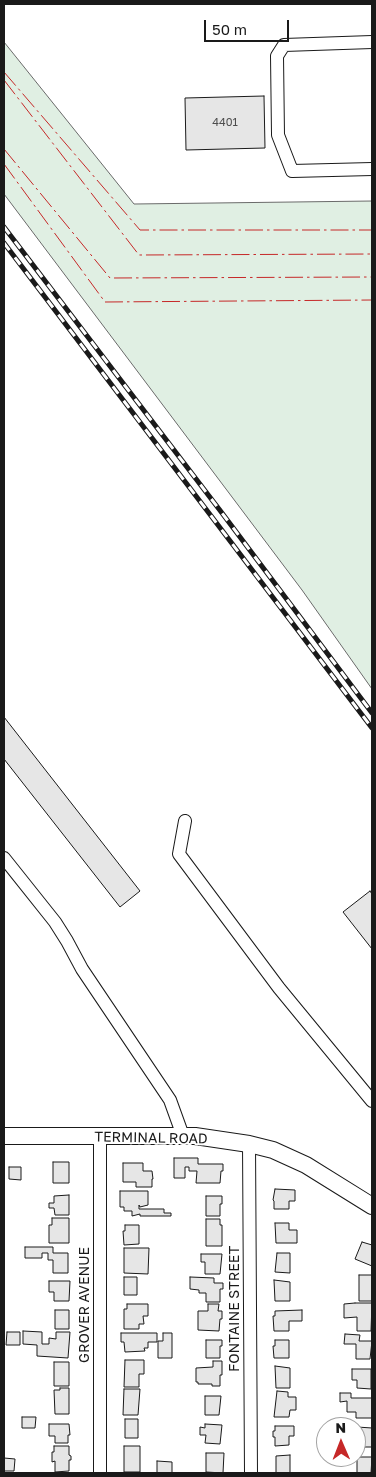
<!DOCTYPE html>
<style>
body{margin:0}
#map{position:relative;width:376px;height:1477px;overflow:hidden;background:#fff;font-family:"Golos Text",sans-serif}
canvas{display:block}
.frame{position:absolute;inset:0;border:5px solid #1a1a1a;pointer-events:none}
.north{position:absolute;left:316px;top:1417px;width:50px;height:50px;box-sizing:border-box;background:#fff;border:1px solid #a3a3a3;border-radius:50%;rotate:359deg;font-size:14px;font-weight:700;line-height:20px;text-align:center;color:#1a1a1a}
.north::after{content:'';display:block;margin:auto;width:18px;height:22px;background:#c62828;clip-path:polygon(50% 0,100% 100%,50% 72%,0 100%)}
.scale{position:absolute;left:204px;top:20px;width:85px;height:22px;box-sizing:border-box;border:2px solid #1a1a1a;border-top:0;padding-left:6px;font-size:15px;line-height:18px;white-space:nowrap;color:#1a1a1a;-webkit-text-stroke:4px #fff;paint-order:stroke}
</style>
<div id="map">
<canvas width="376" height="1477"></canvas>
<div class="frame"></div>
<div class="north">N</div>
<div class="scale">50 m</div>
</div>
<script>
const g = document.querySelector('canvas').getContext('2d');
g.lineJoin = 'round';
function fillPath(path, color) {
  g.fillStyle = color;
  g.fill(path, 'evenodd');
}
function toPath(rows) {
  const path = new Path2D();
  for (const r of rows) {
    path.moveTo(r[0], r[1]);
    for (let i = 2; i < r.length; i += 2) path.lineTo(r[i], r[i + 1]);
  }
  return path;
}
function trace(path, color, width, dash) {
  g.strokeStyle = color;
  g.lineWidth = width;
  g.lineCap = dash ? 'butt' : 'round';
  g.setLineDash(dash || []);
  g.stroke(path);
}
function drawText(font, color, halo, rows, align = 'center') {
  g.font = font + ' "Golos Text",sans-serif';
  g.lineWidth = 4;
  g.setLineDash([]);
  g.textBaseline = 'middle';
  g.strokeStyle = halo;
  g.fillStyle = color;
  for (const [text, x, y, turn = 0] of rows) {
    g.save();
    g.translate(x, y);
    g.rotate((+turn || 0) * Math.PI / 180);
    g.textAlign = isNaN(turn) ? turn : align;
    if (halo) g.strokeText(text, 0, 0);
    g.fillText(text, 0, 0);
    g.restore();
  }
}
const green = toPath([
 [4,42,134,204,372,201,372,689,302,590,4,194,4,42]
]);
const building = toPath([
 [264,96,265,148,186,150,185,98,264,96],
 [4,717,140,891,120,907,4,759,4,717],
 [370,891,372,894,372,949,343,912,370,891],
 [174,1158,198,1158,198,1164,223,1164,223,1171,221,1171,220,1183,196,1183,197,1171,189,1171,189,1167,185,1167,185,1178,174,1178,174,1158],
 [53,1162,69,1162,69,1183,53,1183,53,1162],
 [123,1163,143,1163,143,1171,152,1171,153,1179,152,1179,152,1187,136,1187,136,1182,123,1182,123,1163],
 [9,1167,21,1167,21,1180,9,1179,9,1167],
 [275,1189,295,1190,295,1201,289,1201,289,1209,274,1209,274,1201,273,1200,275,1189],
 [120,1191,148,1191,148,1205,140,1207,139,1205,139,1209,164,1209,164,1213,171,1213,171,1216,140,1216,140,1214,132,1216,132,1211,124,1211,124,1207,120,1207,120,1191],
 [69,1195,69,1215,55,1215,54,1208,49,1208,49,1203,54,1203,54,1196,69,1195],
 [206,1196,222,1196,222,1204,220,1204,220,1216,206,1216,206,1196],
 [52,1218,69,1218,69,1243,49,1243,49,1225,52,1225,52,1218],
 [206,1219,220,1219,220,1225,222,1225,222,1246,206,1246,206,1219],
 [275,1223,289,1223,289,1230,297,1230,297,1243,276,1243,275,1223],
 [125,1225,139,1225,139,1244,124,1245,123,1231,125,1231,125,1225],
 [362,1242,372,1245,372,1266,355,1259,362,1242],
 [25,1247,53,1247,53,1253,68,1253,68,1273,53,1273,53,1260,48,1260,48,1253,42,1253,42,1258,25,1258,25,1247],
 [124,1248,149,1248,148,1274,124,1273,124,1248],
 [277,1253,290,1253,290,1273,275,1272,277,1253],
 [201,1254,222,1254,220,1274,205,1274,205,1262,201,1262,201,1254],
 [359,1275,372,1275,372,1301,359,1301,359,1275],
 [124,1277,137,1277,137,1295,124,1295,124,1277],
 [190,1277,214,1278,214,1283,223,1283,223,1289,220,1289,220,1302,206,1302,206,1293,199,1293,199,1290,190,1289,190,1277],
 [274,1280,290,1282,290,1301,275,1301,274,1280],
 [49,1281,70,1281,69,1301,54,1301,54,1292,49,1292,49,1281],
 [355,1303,372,1303,371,1331,357,1331,357,1317,344,1318,344,1304,355,1303],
 [127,1304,148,1304,148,1316,143,1316,144,1324,139,1324,139,1329,124,1329,124,1309,127,1309,127,1304],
 [208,1304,219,1304,218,1311,222,1311,222,1319,220,1319,219,1331,198,1330,198,1311,208,1311,208,1304],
 [55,1310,69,1310,69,1329,55,1329,55,1310],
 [302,1310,302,1321,289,1321,289,1331,274,1331,273,1316,275,1316,275,1311,302,1310],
 [23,1331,42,1332,42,1344,49,1344,49,1338,56,1339,56,1332,70,1332,68,1358,37,1356,37,1345,23,1344,23,1331],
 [7,1332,20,1332,20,1345,6,1345,7,1332],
 [121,1333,157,1333,157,1342,148,1342,148,1348,144,1348,145,1351,125,1352,124,1342,121,1342,121,1333],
 [163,1333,172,1333,172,1358,158,1358,158,1341,163,1341,163,1333],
 [345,1334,360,1335,359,1341,372,1341,370,1359,356,1359,356,1344,344,1344,345,1334],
 [206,1340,222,1340,222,1346,220,1346,220,1358,206,1358,206,1340],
 [275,1340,289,1340,289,1358,274,1358,273,1346,275,1346,275,1340],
 [125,1360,144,1360,144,1374,139,1374,139,1387,124,1387,125,1360],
 [213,1361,222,1361,222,1375,220,1375,220,1386,212,1386,212,1384,198,1384,198,1382,196,1382,196,1368,213,1367,213,1361],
 [54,1362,69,1362,69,1386,54,1386,54,1362],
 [275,1366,290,1368,290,1388,276,1388,275,1366],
 [352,1369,371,1369,371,1389,357,1388,357,1380,352,1380,352,1369],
 [60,1388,69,1388,69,1414,55,1414,54,1390,60,1390,60,1388],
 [124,1389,140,1389,138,1415,123,1415,124,1389],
 [277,1391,288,1392,288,1397,296,1397,296,1410,290,1410,289,1417,274,1417,277,1391],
 [340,1393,351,1393,351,1398,372,1398,372,1418,356,1418,356,1412,347,1412,347,1401,340,1402,340,1393],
 [205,1396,221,1396,219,1415,205,1415,205,1396],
 [22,1417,36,1417,35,1428,22,1428,22,1417],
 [125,1419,138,1419,138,1438,125,1438,125,1419],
 [49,1424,69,1424,70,1435,68,1435,68,1443,55,1443,55,1436,49,1436,49,1424],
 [205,1424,222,1425,220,1444,205,1443,206,1435,200,1435,200,1427,205,1428,205,1424],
 [275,1426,294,1426,294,1436,289,1436,289,1445,275,1446,275,1437,273,1437,273,1431,275,1431,275,1426],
 [357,1427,372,1428,372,1447,357,1447,357,1427],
 [54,1446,69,1446,69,1455,71,1456,71,1460,69,1460,69,1471,55,1472,55,1461,52,1462,52,1452,54,1452,54,1446],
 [124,1446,140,1446,140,1472,124,1472,124,1446],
 [206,1453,224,1453,223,1473,206,1472,206,1453],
 [290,1455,290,1473,276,1473,276,1456,290,1455],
 [357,1457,372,1457,371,1473,357,1473,357,1457],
 [4,1458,15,1459,14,1471,4,1471,4,1458],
 [157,1461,172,1462,172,1473,157,1473,157,1461]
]);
const minor = toPath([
 [372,42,284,45,277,56,278,135,292,171,372,169],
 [185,821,179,854,279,988,372,1101],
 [4,858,55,922,67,941,82,969,170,1100,183,1136],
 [100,1137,100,1473],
 [249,1144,251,1473]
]);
const major = toPath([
 [4,1136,195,1136,249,1144,273,1150,306,1165,372,1206]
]);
const rail = toPath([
 [4,227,222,513,372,713],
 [4,243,372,728]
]);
const power = toPath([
 [4,72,140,230,372,230],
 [4,80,139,255,372,254],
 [4,149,110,278,372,277],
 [4,164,105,302,372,300]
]);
const numberNames = [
 ["4401",225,123]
];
const streetNames = [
 ["TERMINAL ROAD",151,1138,1],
 ["GROVER AVENUE",85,1305,-90],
 ["FONTAINE STREET",235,1309,-90]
];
fillPath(green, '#e0efe3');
trace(green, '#6a6a6a', 1);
fillPath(building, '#e6e6e6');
trace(building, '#1a1a1a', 1);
trace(minor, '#1a1a1a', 14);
trace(major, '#1a1a1a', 18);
trace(minor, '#fff', 12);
trace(major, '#fff', 16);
trace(rail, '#1a1a1a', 5);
trace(rail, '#fff', 3, [9]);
trace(power, '#c62828', 1, [18, 4, 2.5, 4]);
drawText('11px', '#4d4d4d', null, numberNames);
drawText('14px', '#1a1a1a', '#fff', streetNames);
</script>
